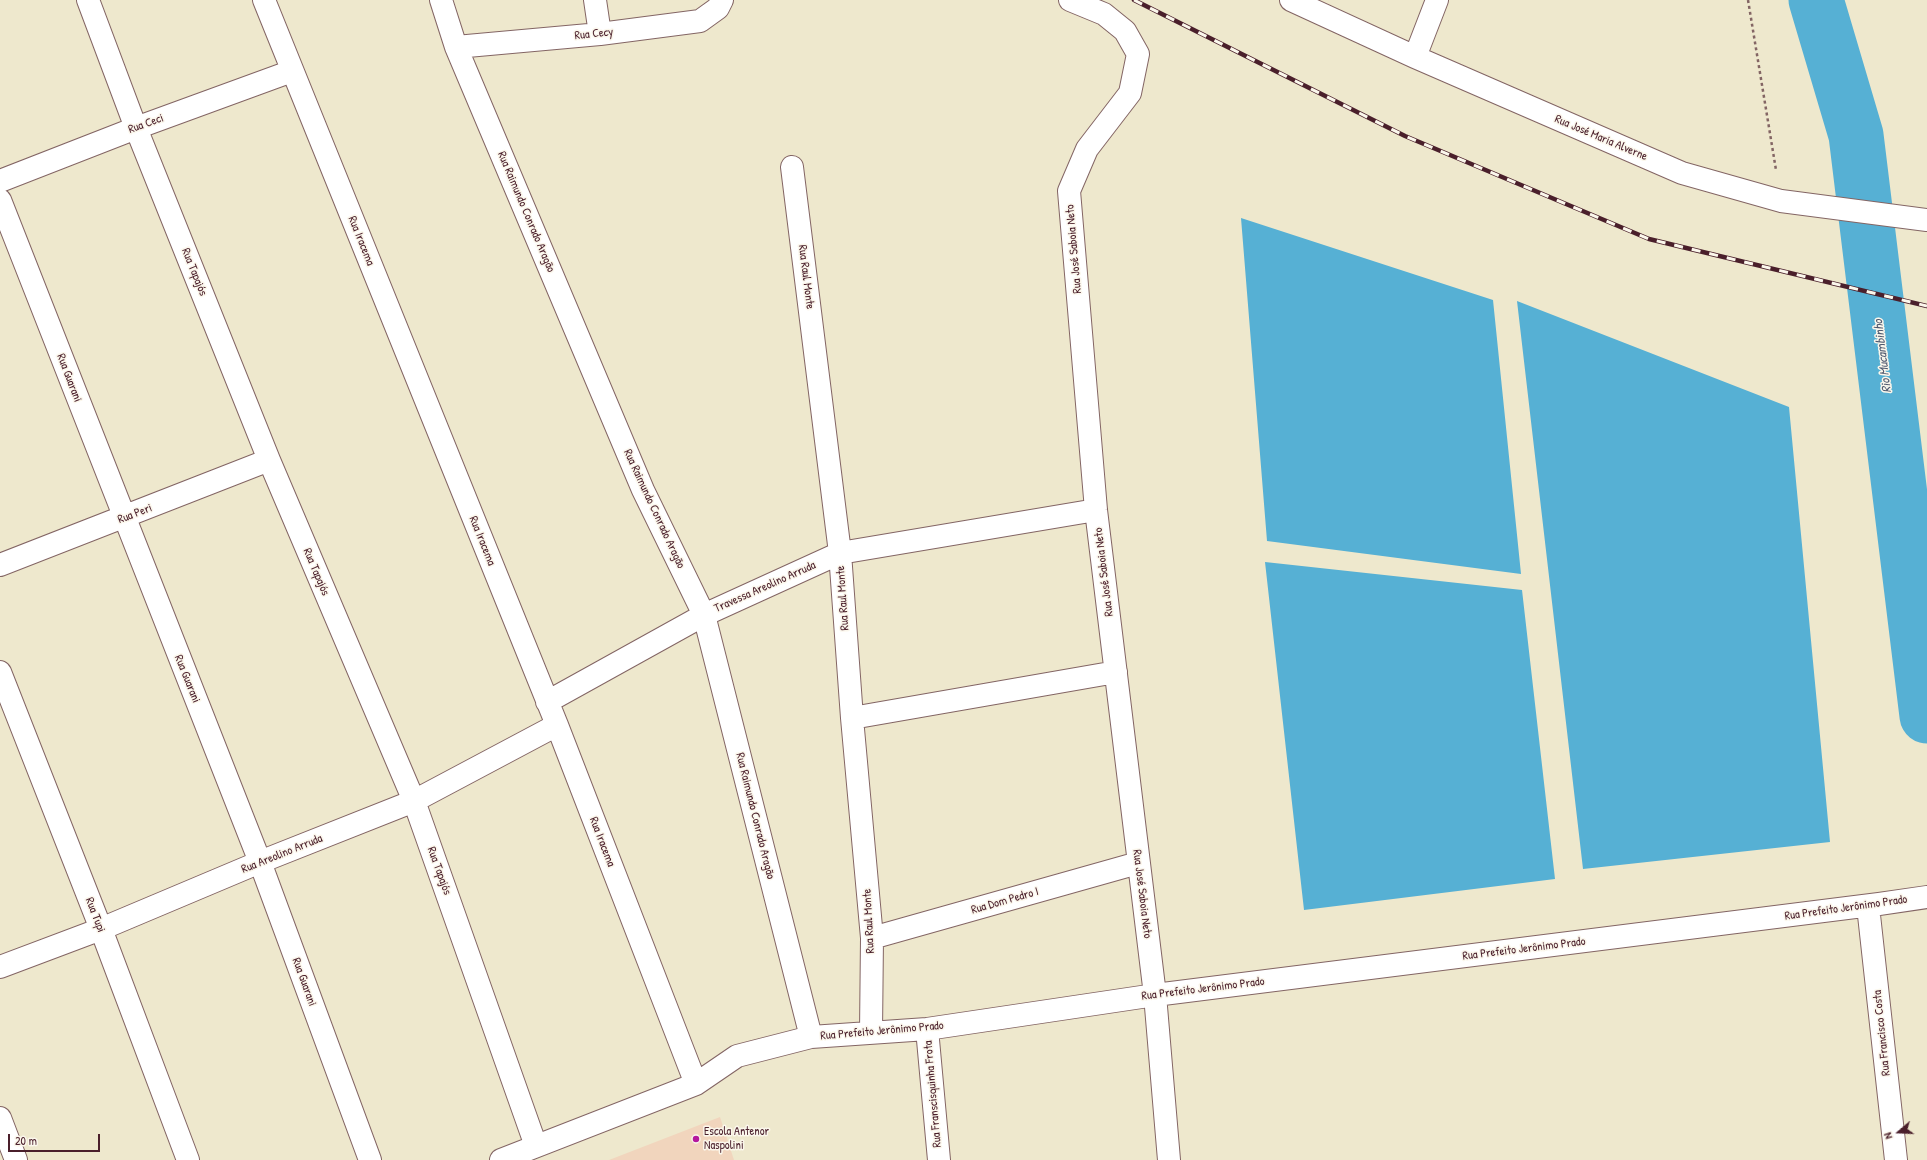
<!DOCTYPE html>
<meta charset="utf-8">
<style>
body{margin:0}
#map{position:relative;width:1927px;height:1160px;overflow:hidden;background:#eee8cd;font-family:"Patrick Hand",sans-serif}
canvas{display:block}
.north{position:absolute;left:1879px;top:1112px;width:40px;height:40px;-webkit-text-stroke:3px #fbf7ec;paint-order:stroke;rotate:251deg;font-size:11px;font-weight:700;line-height:16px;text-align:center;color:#4a1f2b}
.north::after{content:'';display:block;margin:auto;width:14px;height:18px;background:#4a1f2b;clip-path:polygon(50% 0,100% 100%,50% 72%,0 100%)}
.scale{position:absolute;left:8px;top:1134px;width:92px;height:18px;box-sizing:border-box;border:2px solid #4a1f2b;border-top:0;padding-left:5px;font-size:12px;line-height:14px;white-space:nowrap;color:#4a1f2b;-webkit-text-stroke:3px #fbf7ec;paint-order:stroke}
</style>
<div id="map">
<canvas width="1927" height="1160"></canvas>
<div class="north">N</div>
<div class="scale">20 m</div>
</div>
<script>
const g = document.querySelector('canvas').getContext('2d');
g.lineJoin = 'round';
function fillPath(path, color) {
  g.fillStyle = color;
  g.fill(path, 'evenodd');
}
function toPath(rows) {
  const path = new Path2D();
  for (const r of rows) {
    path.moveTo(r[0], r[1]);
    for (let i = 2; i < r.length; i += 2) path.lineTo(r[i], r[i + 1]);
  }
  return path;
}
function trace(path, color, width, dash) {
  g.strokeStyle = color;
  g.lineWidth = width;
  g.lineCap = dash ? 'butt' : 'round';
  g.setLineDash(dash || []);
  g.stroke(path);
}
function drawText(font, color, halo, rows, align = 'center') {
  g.font = font + ' "Patrick Hand",sans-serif';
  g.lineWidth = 3;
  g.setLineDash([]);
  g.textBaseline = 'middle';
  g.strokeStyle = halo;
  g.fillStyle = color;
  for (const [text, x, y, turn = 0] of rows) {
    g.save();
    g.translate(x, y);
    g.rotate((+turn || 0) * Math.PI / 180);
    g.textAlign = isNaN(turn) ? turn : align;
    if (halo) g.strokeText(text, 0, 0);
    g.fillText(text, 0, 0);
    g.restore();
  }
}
const built = toPath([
 [720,1117,734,1160,609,1160]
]);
const water = toPath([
 [1241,218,1493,300,1521,574,1267,541],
 [1517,301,1789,407,1830,842,1583,869],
 [1265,562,1522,590,1555,879,1304,910]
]);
const river = toPath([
 [1816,0,1856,135,1927,716]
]);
const path = toPath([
 [1748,0,1776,170]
]);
const minor = toPath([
 [88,0,136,128,269,460,414,801,536,1146],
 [264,0,557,725,696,1084],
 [441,0,456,47,643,490,704,615,811,1037],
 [595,0,600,34],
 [1070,0,1104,14,1125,31,1138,54,1130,93,1087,149,1069,191,1096,510,1155,995,1169,1160],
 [1291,0,1415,57,1682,173,1781,201,1927,220],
 [456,47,600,34,700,21,718,8,722,0],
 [1415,57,1437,0],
 [792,167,840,553,852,718,872,938,871,1032],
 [0,181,136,128,292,71],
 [0,200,260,862,370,1160],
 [0,565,269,460],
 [0,672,101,929,188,1160],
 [547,702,704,615,840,553,1096,510],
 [852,718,1116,672],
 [1868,906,1896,1160],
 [872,938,1138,863],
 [0,967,101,929,260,862,414,801,557,725],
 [927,1029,939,1160],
 [0,1118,16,1160],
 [501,1160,696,1084,737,1056,811,1037,927,1029,1155,995,1879,904,1927,897]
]);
const rail = toPath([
 [1134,0,1405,136,1649,239,1927,306]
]);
const markers = [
 [696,1139,4,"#b5179e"]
];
const streetNames = [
 ["Rua Cecy",594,34,-6],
 ["Rua Ceci",146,124,-20],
 ["Rua José Maria Alverne",1601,138,23],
 ["Rua Raimundo Conrado Aragão",526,212,67],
 ["Rua Iracema",361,241,68],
 ["Rua José Saboia Neto",1074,249,-95],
 ["Rua Tapajós",194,272,68],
 ["Rua Raul Monte",806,277,83],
 ["Rua Guarani",69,378,69],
 ["Rua Raimundo Conrado Aragão",654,509,65],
 ["Rua Peri",135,514,-21],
 ["Rua Iracema",482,541,68],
 ["Rua Tapajós",316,572,67],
 ["Rua José Saboia Neto",1104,572,-97],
 ["Travessa Areolino Arruda",765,587,-24],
 ["Rua Raul Monte",843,598,-94],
 ["Rua Guarani",187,679,68],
 ["Rua Raimundo Conrado Aragão",755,816,76],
 ["Rua Iracema",602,842,69],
 ["Rua Areolino Arruda",282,854,-22],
 ["Rua Tapajós",439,871,70],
 ["Rua José Saboia Neto",1142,894,83],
 ["Rua Dom Pedro I",1005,901,-16],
 ["Rua Prefeito Jerônimo Prado",1846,908,-8],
 ["Rua Tupi",95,915,69],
 ["Rua Raul Monte",869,921,-93],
 ["Rua Prefeito Jerônimo Prado",1524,949,-7],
 ["Rua Guarani",304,982,70],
 ["Rua Prefeito Jerônimo Prado",1203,989,-7],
 ["Rua Prefeito Jerônimo Prado",882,1031,-5],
 ["Rua Francisco Costa",1882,1033,-96],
 ["Rua Franscisquinha Frota",933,1094,-95]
];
const poiNames = [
 ["Escola Antenor",704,1132],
 ["Naspolini",704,1146]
];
const waterNames = [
 ["Rio Mucambinho",1883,356,-97]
];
fillPath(built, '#f1d5bd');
fillPath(water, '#56b0d4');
trace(river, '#56b0d4', 55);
trace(minor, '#836564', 24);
trace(path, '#836564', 2.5, [3, 3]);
trace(minor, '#fff', 22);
trace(rail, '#4a1f2b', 4.5);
trace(rail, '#fbf7ec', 3, [9]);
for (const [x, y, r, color] of markers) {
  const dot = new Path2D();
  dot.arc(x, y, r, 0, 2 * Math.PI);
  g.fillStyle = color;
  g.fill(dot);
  trace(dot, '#fbf7ec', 1.5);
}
drawText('12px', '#4a1f2b', '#fbf7ec', streetNames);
drawText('12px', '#4a1f2b', '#fbf7ec', poiNames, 'left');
drawText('italic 13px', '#4f596f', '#fbf7ec', waterNames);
</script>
